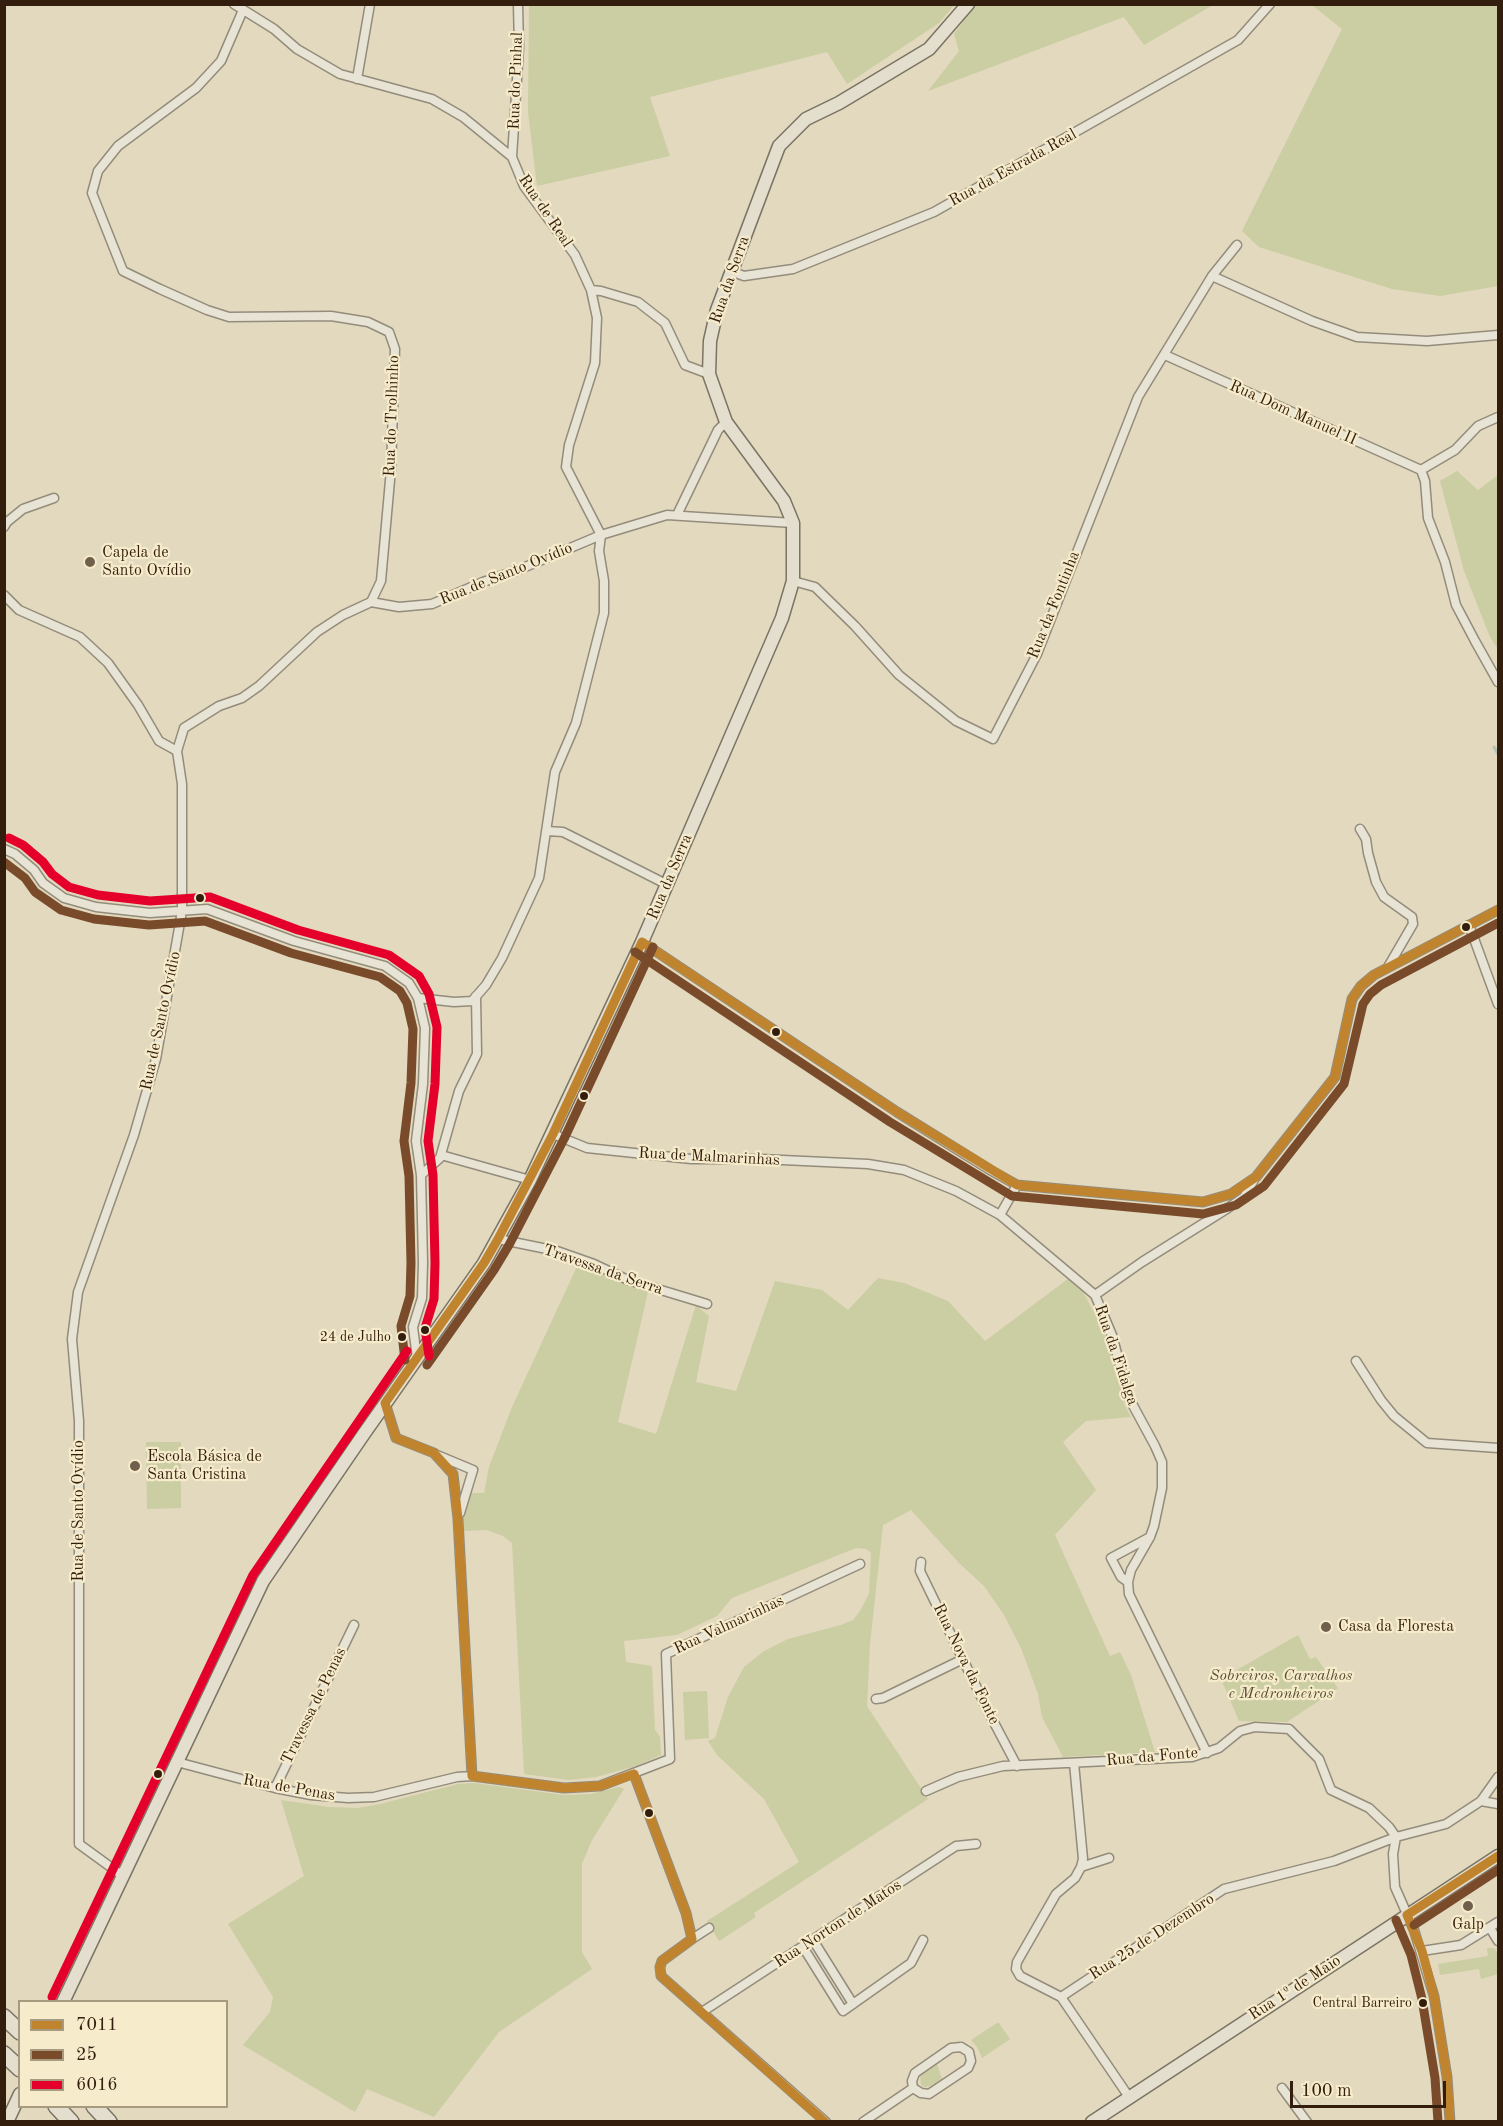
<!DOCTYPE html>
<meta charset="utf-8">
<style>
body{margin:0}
#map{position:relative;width:1503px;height:2126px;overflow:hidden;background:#e2d9be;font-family:"Old Standard TT",serif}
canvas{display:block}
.frame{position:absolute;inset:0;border:6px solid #331e0d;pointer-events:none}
.legend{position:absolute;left:18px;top:2000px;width:210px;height:108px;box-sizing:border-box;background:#f6eccb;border:2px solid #a89a7f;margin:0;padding:8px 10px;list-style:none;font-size:18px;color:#331e0d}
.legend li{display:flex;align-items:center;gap:12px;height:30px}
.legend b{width:30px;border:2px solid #a89a7f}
.scale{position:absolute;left:1290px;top:2081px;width:156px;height:27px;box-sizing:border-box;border:3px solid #331e0d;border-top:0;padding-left:8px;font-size:18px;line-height:21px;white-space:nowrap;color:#331e0d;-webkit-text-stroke:4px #f6eccb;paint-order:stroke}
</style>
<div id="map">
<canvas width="1503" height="2126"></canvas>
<div class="frame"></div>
<ul class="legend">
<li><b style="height:8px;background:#bf842d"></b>7011</li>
<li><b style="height:8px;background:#7a4b2a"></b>25</li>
<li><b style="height:8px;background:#e4002b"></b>6016</li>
</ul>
<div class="scale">100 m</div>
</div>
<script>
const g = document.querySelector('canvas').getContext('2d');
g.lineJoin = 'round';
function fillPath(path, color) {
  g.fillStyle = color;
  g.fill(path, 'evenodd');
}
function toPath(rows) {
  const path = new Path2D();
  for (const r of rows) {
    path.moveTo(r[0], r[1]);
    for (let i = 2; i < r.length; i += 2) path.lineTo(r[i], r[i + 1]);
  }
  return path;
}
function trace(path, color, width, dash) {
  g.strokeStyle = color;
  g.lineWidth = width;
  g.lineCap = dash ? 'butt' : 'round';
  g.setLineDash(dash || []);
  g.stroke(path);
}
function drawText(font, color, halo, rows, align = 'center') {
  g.font = font + ' "Old Standard TT",serif';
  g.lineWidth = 4.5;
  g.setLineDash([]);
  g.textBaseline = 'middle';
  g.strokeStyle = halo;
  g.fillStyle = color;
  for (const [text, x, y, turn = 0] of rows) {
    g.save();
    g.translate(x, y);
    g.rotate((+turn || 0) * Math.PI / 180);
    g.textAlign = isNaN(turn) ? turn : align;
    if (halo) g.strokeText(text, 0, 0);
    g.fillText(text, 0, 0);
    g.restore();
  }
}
const green = toPath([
 [976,4,1213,4,1213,5,1144,45,1124,17,928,91,959,51,954,34],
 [529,5,529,4,954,5,939,23,847,84,827,52,650,97,670,156,537,186,528,112],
 [1312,5,1498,5,1498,286,1440,296,1392,289,1259,247,1242,231,1342,29],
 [1457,471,1478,490,1498,475,1498,649,1490,637,1464,571,1440,481],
 [579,1262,648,1292,618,1422,656,1434,696,1305,709,1316,696,1382,736,1391,775,1281,822,1290,848,1310,878,1278,904,1283,948,1301,985,1341,1068,1279,1083,1292,1109,1340,1124,1404,1131,1417,1086,1421,1063,1442,1096,1490,1055,1535,1110,1656,1120,1652,1131,1675,1155,1752,1063,1757,1042,1717,1038,1694,1021,1648,1004,1615,984,1586,959,1563,911,1510,883,1525,870,1644,867,1706,928,1799,754,1913,756,1917,719,1941,707,1921,799,1862,764,1799,717,1755,708,1741,715,1738,728,1697,744,1667,764,1651,788,1639,841,1625,853,1620,860,1611,869,1594,871,1553,866,1549,856,1548,732,1598,717,1616,677,1635,624,1641,626,1662,652,1666,655,1730,660,1737,661,1755,636,1766,596,1777,569,1780,524,1774,512,1543,503,1536,487,1530,464,1531,463,1515,471,1493,484,1493,489,1467,512,1407],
 [146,1442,181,1442,181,1508,147,1509],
 [1298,1635,1310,1659,1316,1657,1338,1688,1287,1722,1239,1721,1221,1679],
 [707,1691,709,1738,685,1740,683,1692],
 [474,1783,564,1795,591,1794,619,1787,624,1789,592,1840,582,1864,582,1952,592,1969,499,2032,434,2117,367,2089,355,2112,243,2045,270,2012,273,1997,228,1924,304,1876,281,1800,329,1807,358,1808,380,1804,458,1784],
 [1487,1948,1494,1948,1498,1954,1498,1974,1481,1979,1479,1969,1440,1975,1438,1964,1488,1956],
 [997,2023,999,2023,1010,2039,982,2058,977,2047,971,2040],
 [937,2064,942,2079,931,2086,925,2087,921,2085,920,2075]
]);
const stream = toPath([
 [1494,747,1498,754]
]);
const minor = toPath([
 [234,4,274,29,297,49,340,74,432,99,463,117,512,157,524,186,575,255,591,290,597,318,595,363,569,445,566,467,601,535,599,551,604,581,604,613,576,723,555,772,539,878,502,958,486,985,472,1001,454,1002,418,998],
 [243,10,221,61,196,88,118,146,98,171,92,193,123,271,160,289,207,310,229,317,331,316,368,322,389,332,395,349,391,469,381,581,371,602],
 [357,79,370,4],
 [512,157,519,48,518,4],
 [730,271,744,276,793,269,934,212,1238,40,1270,4],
 [1212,276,1312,321,1357,337,1427,341,1498,335],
 [591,290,601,291,638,302,665,323,685,365,709,374],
 [1165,355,1421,470,1455,450,1478,426,1498,417],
 [1421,470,1425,481,1428,518,1445,562,1456,605,1475,641,1498,682],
 [677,515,718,430,726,422],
 [4,527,7,522,23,509,54,498],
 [793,581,815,587,855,626,899,675,956,721,993,739,1037,654,1138,397,1212,276,1237,245],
 [4,595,19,610,80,637,108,663,138,705,159,741,177,751],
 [1360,829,1366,839,1368,853,1376,882,1384,897,1412,917,1413,924,1388,967],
 [547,831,563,832,666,884],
 [4,849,15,854,34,870,43,883,64,898,96,907,150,913,207,909,294,941,385,966,409,983,418,998,425,1028,423,1084,416,1141,421,1175,423,1263,422,1298,413,1327,417,1358],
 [1469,925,1498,1004],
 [642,942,897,1112,992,1171,1017,1185,1203,1202,1231,1194,1256,1177,1335,1077,1352,999,1361,986,1374,975,1498,910],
 [553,1134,587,1148,691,1159,761,1159,868,1164,904,1170,956,1191,1000,1215,1095,1295,1112,1335,1129,1398,1155,1446,1162,1462,1162,1488,1154,1526,1150,1537,1131,1570,1128,1582,1129,1594,1207,1753],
 [441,1155,530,1180],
 [421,1175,440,1158,459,1091,477,1054,476,996],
 [1000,1215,1017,1185],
 [498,1239,557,1251,594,1264,628,1280,707,1304],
 [1095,1295,1142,1262,1228,1208,1244,1197,1254,1180],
 [1356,1361,1381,1400,1394,1416,1427,1443,1498,1448],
 [385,1403,396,1438,434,1453,453,1474,458,1519,472,1776],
 [437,1455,473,1470,460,1513],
 [921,1562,920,1571,990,1715,1017,1766],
 [1128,1582,1121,1577,1111,1558,1150,1537],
 [876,1699,883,1698,963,1659],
 [177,1762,275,1788,311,1795,348,1798,374,1797,457,1777,472,1776,564,1788,600,1786,670,1759,666,1654,860,1564],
 [1074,1763,1083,1859,1081,1867,1075,1878,1056,1894,1017,1962,1016,1969,1020,1976,1061,1997,1129,2097],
 [634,1774,686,1913,692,1939,662,1961,660,1967,661,1976,826,2122],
 [275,1788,354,1625],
 [926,1791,958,1777,1003,1766,1192,1757,1219,1748,1240,1731,1255,1727,1289,1729,1319,1759,1331,1790,1369,1808,1389,1827,1396,1837],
 [1481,1801,1498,1804],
 [1396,1837,1393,1854,1395,1887,1414,1930,1434,1996,1447,2077,1450,2122],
 [1081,1867,1109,1858],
 [123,1876,79,1844,79,1421,72,1339,78,1292,134,1135,156,1059,182,911,182,784,177,751,184,728,219,706,242,698,259,686,317,632,343,615,371,602,399,607,432,604,483,582,518,570,601,535,667,515,793,523],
 [1490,1928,1498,1941],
 [692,1939,709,1928],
 [813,1940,853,2004],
 [803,1947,843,2011,911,1963,923,1940],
 [1422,1951,1461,1945,1498,1922],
 [1061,1997,1224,1889,1334,1861,1396,1837,1446,1824,1481,1801,1498,1777],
 [702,2012,956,1846,976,1844],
 [961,2047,969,2052,971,2061,968,2068,929,2094,921,2093,913,2088,912,2081,915,2073,951,2048,961,2047],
 [1282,2088,1307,2122],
 [863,2122,913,2088]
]);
const primary = toPath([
 [63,2002,263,1581,363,1435,484,1263,530,1180,642,942,782,618,793,581,793,523,784,501,726,422,709,374,710,341,717,310,779,146,806,119,839,103,929,49,968,4],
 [7,2122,20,2094],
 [1092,2122,1498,1856]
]);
const motorway = toPath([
 [4,2017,20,2032],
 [4,2054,20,2069],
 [56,2106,71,2122],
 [94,2106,109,2122]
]);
const bus1 = toPath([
 [642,942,897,1112,1017,1185,1203,1202,1231,1194,1256,1177,1335,1077,1352,999,1361,986,1374,975,1498,910],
 [385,1403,484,1263,498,1239,553,1134,642,942],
 [385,1403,396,1438,434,1453,453,1474,458,1519,472,1776],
 [634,1774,686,1913,692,1939,662,1961,660,1967],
 [472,1776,564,1788,600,1786,634,1774],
 [1407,1915,1422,1951,1434,1996,1447,2077,1450,2122],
 [1407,1915,1498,1856],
 [660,1967,661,1976,825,2122]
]);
const bus2 = toPath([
 [4,862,25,878,35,892,61,910,94,919,149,925,205,921,291,953,380,977,400,991,407,1003,413,1029,411,1083,404,1141,409,1176,411,1263,410,1296,401,1326,405,1360],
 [635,952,890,1122,1012,1196,1203,1214,1236,1205,1264,1186,1344,1084,1363,1004,1370,994,1381,985,1498,923],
 [427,1365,494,1270,509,1245,564,1139,653,947],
 [1396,1920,1411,1955,1422,1999,1435,2078,1438,2122],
 [1414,1925,1498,1870]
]);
const bus3 = toPath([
 [9,838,23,845,43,862,52,874,69,887,98,895,150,901,210,897,298,930,389,955,419,976,429,994,437,1027,435,1084,428,1141,433,1175,435,1263,434,1299,425,1328,429,1356],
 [52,1997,253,1575,407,1351]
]);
const markers = [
 [90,562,6,"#705f4b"],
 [200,898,5,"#331e0d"],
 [1466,927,5,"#331e0d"],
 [776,1032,5,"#331e0d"],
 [584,1096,5,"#331e0d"],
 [425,1330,5,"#331e0d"],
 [402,1337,5,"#331e0d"],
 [135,1466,6,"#705f4b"],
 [1326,1627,6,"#705f4b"],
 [158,1774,5,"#331e0d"],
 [649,1813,5,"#331e0d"],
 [1468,1906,6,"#705f4b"],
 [1423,2003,5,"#331e0d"]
];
const busNames = [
 ["24 de Julho",391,1337],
 ["Central Barreiro",1412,2003]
];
const streetNames = [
 ["Rua do Pinhal",516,81,-88],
 ["Rua da Estrada Real",1013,168,-29],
 ["Rua de Real",545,211,56],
 ["Rua da Serra",730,280,-71],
 ["Rua Dom Manuel II",1293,413,24],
 ["Rua do Trolhinho",392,416,-88],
 ["Rua de Santo Ovídio",506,574,-22],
 ["Rua da Fontinha",1054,605,-68],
 ["Rua da Serra",670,877,-67],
 ["Rua de Santo Ovídio",161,1021,-78],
 ["Rua de Malmarinhas",709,1157,3],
 ["Travessa da Serra",603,1270,19],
 ["Rua da Fidalga",1116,1355,71],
 ["Rua de Santo Ovídio",79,1511,-90],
 ["Rua Valmarinhas",729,1625,-25],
 ["Rua Nova da Fonte",966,1664,64],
 ["Travessa de Penas",314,1706,-64],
 ["Rua da Fonte",1152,1757,-5],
 ["Rua de Penas",289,1788,10],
 ["Rua Norton de Matos",838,1924,-33],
 ["Rua 25 de Dezembro",1152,1937,-33],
 ["Rua 1º de Maio",1295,1988,-33]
];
const poiNames = [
 ["Capela de",102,553],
 ["Santo Ovídio",102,571],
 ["Escola Básica de",147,1457],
 ["Santa Cristina",147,1475],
 ["Casa da Floresta",1338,1627],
 ["Galp",1468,1925,"center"]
];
const parkNames = [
 ["Sobreiros, Carvalhos",1281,1676],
 ["e Medronheiros",1281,1694]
];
fillPath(green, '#cbcda2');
trace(stream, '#b2c4b7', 3);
trace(minor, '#948c7b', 11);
trace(primary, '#7b7363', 15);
trace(motorway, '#7b7363', 18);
trace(minor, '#e7e3d5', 8);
trace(primary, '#e3dece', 12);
trace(motorway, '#e3dece', 15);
trace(bus1, '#bf842d', 9);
trace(bus2, '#7a4b2a', 9);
trace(bus3, '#e4002b', 9);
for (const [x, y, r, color] of markers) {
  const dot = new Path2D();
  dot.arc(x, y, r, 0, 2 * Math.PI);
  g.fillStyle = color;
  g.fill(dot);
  trace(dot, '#f6eccb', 2);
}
drawText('14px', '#331e0d', '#f6eccb', busNames, 'right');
drawText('16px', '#331e0d', '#f6eccb', streetNames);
drawText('16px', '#331e0d', '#f6eccb', poiNames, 'left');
drawText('italic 16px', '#5b5033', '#f6eccb', parkNames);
</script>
